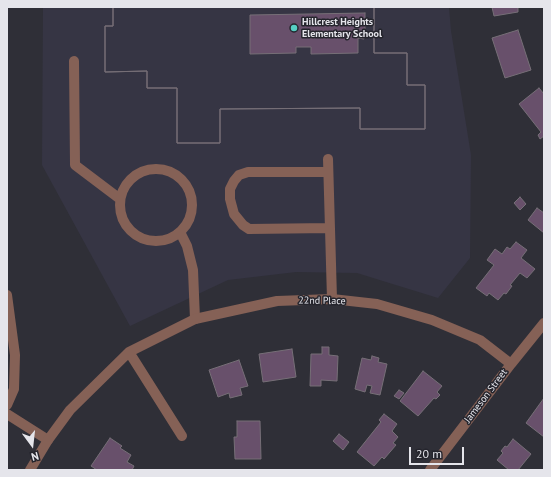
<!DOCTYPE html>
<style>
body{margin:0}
#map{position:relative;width:551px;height:477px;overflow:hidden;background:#2f2f37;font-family:"PT Sans",sans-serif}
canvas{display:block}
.frame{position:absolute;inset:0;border:8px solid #e5e5eb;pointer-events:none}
.north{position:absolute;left:12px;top:425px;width:40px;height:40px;-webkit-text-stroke:3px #25252d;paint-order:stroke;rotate:165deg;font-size:11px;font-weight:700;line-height:16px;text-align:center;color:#e5e5eb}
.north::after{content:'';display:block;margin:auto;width:14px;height:18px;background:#e5e5eb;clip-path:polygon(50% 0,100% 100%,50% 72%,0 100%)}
.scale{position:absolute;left:409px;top:447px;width:55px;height:18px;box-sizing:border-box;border:2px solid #e5e5eb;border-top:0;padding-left:5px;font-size:12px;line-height:14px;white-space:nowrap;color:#e5e5eb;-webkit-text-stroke:3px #25252d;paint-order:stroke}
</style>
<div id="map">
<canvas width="551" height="477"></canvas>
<div class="frame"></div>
<div class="north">N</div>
<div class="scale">20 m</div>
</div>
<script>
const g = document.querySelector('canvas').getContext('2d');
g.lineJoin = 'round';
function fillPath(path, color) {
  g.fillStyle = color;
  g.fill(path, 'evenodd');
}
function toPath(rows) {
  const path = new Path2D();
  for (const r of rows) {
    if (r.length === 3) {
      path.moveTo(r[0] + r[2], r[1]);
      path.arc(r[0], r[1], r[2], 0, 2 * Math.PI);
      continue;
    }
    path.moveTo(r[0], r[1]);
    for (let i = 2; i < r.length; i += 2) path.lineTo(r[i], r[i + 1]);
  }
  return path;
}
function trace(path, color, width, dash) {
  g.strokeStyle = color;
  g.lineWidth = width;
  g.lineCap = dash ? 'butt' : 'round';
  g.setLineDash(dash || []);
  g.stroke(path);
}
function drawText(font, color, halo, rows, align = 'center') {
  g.font = font + ' "PT Sans",sans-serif';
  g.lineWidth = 3;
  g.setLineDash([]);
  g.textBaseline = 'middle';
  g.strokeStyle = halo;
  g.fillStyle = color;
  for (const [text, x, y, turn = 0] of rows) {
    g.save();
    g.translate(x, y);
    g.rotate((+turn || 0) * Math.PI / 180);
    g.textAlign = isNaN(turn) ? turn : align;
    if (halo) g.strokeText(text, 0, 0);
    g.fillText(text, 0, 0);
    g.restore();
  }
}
const built = toPath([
 [43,7,449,7,451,31,471,155,470,258,438,298,357,273,296,272,228,280,130,326,42,165]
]);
const building = toPath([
 [113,7,374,7,374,53,407,53,407,85,425,85,425,129,360,129,360,108,220,109,220,143,177,143,177,88,147,88,147,71,105,72,105,26,113,26,113,7],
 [365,13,365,31,362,31,364,39,358,38,358,53,311,54,311,47,296,47,296,53,250,54,250,15,365,13],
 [113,7,374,7,374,53,407,53,407,85,425,85,425,129,360,129,360,108,220,109,220,143,177,143,177,88,147,88,147,71,105,72,105,26,113,26,113,7],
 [492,7,518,7,518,12,494,16,492,7],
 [518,30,531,70,505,78,492,38,518,30],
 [539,88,544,94,544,136,540,139,538,135,541,132,519,104,539,88],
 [520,197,526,204,520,210,514,203,520,197],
 [537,208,544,213,544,233,528,220,537,208],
 [516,242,527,250,521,258,535,269,527,278,520,273,510,285,512,286,506,294,504,293,498,300,489,293,487,296,476,288,494,265,487,260,495,249,502,254,507,247,510,249,516,242],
 [322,347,329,347,329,355,338,356,337,381,321,380,321,386,310,386,311,354,322,354,322,347],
 [292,349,296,377,263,382,259,354,292,349],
 [372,356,379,358,378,362,387,364,380,395,370,393,372,386,367,385,365,392,355,389,362,358,371,360,372,356],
 [239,360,248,386,240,388,242,395,230,398,229,393,218,397,209,370,239,360],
 [423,371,442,386,437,392,440,395,436,399,434,398,418,416,400,401,423,371],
 [399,390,404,393,399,399,394,396,399,390],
 [544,398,544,437,526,423,544,398],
 [384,414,397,424,392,431,398,437,393,443,396,445,384,459,382,457,374,466,357,452,381,422,379,420,384,414],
 [237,421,260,421,261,459,235,459,234,437,237,437,237,421],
 [339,434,349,442,343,450,333,441,339,434],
 [110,438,122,446,120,448,131,455,127,462,134,466,132,470,97,470,91,466,110,438],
 [513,439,531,454,518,470,509,470,497,460,503,453,501,451,505,446,507,447,513,439]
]);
const service = toPath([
 [74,61,75,165,120,199],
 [328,159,332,299],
 [156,205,36],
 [328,172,248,172,239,175,234,181,230,189,230,199,234,214,243,225,249,229,330,228],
 [180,232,187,246,193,270,195,319],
 [7,295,15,355,14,389,7,405],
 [7,414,48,440]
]);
const minor = toPath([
 [129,352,182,436],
 [30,470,48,440,70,410,129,352,195,319,277,301,332,299,377,304,432,320,480,340,511,364],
 [430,470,511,364,544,323]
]);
const markers = [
 [294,28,4,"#56cec3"]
];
const poiNames = [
 ["Hillcrest Heights",302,22],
 ["Elementary School",302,34]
];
const streetNames = [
 ["22nd Place",322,301,1],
 ["Jameson Street",486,396,-53]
];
fillPath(built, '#363544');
fillPath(building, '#68506b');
trace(building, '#766f77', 1);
trace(service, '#856156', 10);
trace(minor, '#856156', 10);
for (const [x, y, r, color] of markers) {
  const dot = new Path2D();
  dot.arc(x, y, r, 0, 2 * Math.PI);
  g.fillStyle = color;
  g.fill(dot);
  trace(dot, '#25252d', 1.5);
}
drawText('bold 10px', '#e5e5eb', '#25252d', poiNames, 'left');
drawText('10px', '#e5e5eb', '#25252d', streetNames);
</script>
